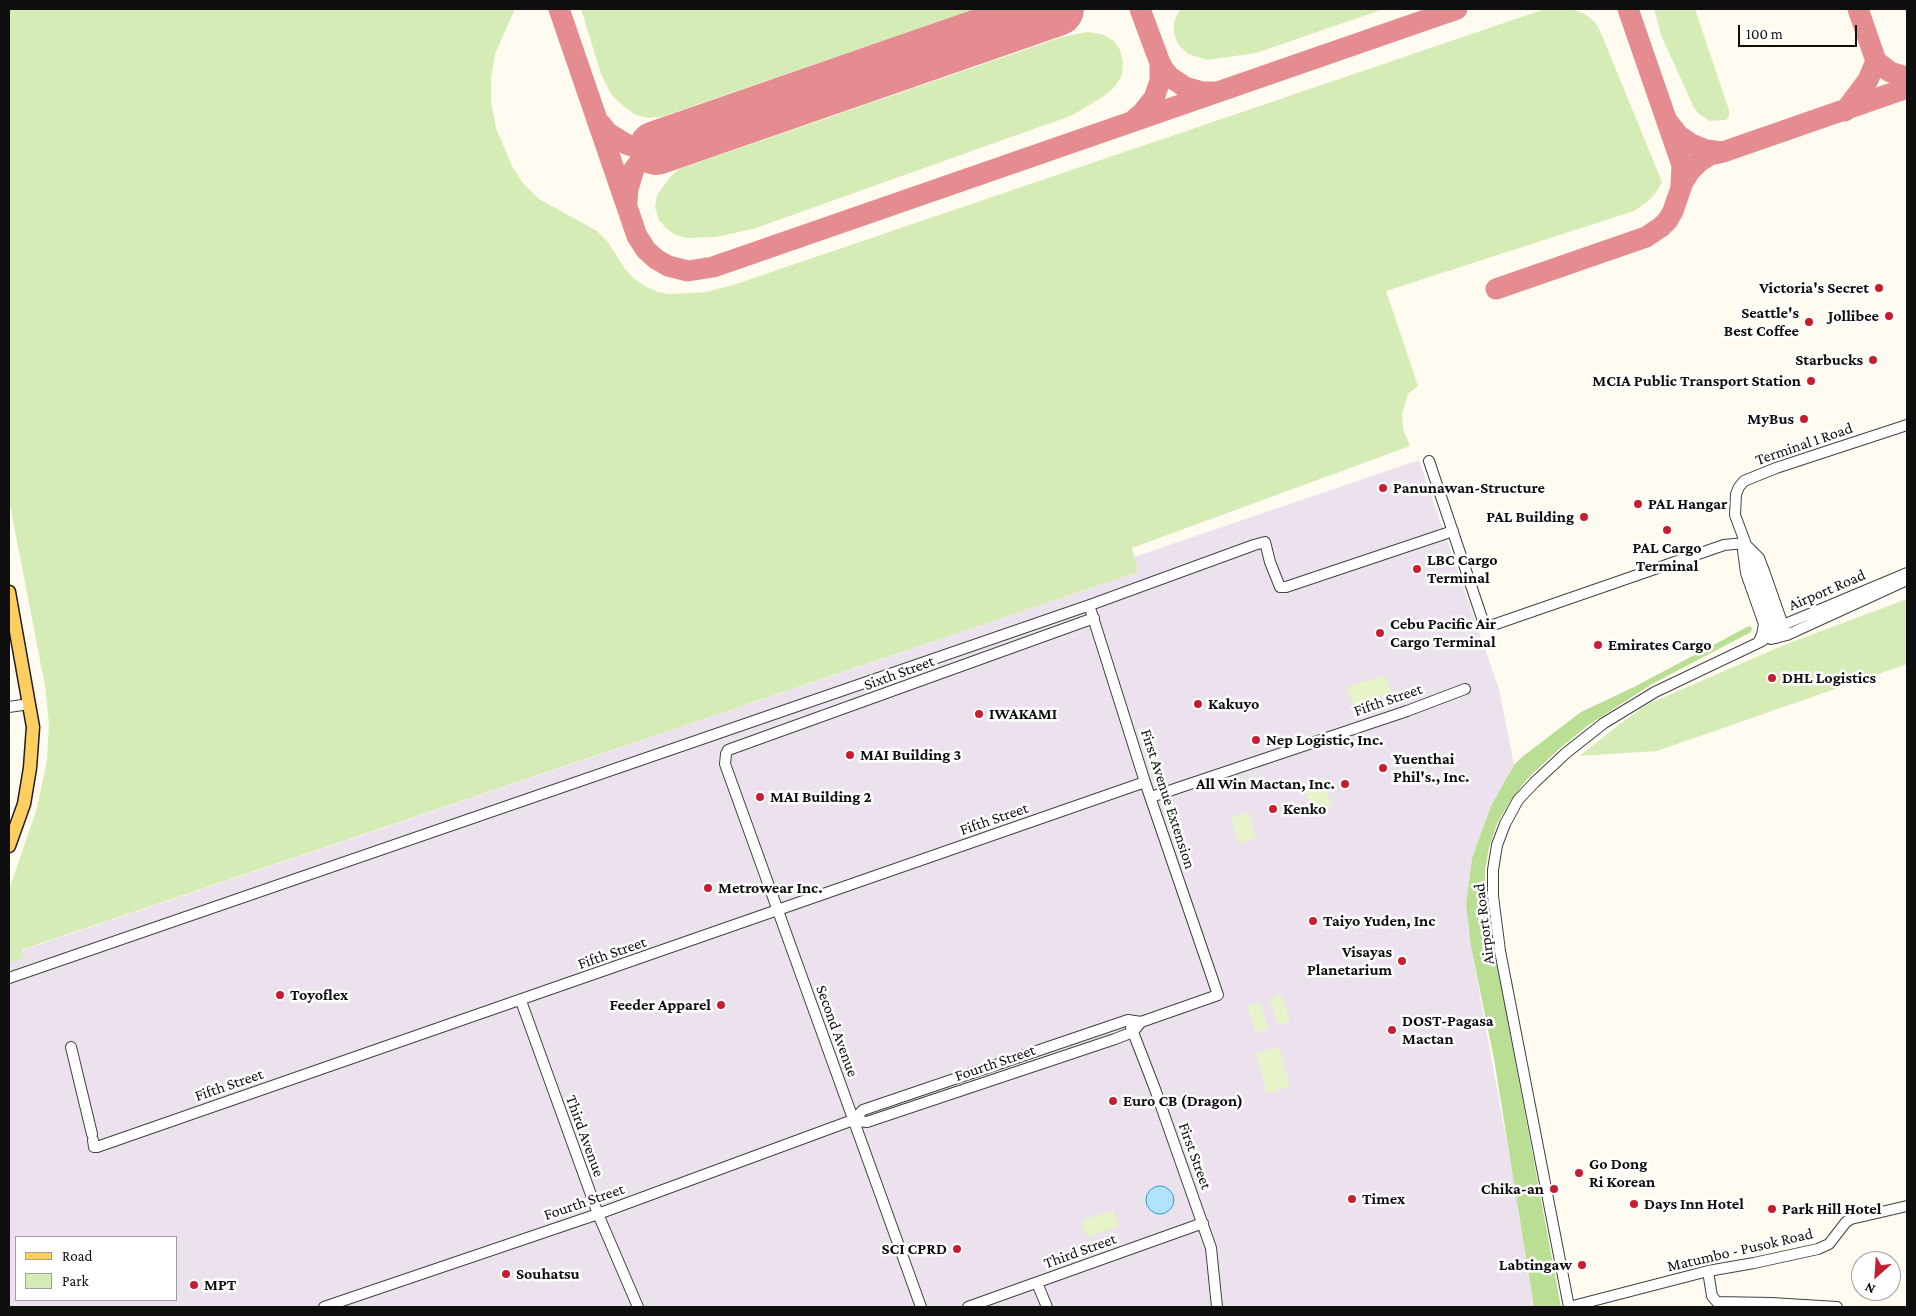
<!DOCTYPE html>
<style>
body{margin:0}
#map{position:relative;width:1916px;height:1316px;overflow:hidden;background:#fffbf0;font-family:"Crimson Pro",serif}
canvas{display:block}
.frame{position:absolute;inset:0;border:10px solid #0e0e0e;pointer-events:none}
.legend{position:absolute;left:15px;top:1236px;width:162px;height:65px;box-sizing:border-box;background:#fff;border:1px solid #9f9f9f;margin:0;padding:6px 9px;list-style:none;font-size:15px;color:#0e0e0e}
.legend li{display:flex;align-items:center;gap:10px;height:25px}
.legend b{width:25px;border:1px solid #9f9f9f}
.north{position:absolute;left:1851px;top:1251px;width:50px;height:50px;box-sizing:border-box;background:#fff;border:1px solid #9f9f9f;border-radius:50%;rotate:206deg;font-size:14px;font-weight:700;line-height:20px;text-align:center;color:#0e0e0e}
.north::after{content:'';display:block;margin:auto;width:18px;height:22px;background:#c81d30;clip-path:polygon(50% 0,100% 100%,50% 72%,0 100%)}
.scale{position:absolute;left:1738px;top:25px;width:119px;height:22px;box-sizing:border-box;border:2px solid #0e0e0e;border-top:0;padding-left:6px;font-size:15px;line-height:18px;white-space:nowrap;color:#0e0e0e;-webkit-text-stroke:4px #fff;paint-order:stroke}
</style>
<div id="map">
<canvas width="1916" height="1316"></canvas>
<div class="frame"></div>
<ul class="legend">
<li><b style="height:6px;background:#ffce60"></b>Road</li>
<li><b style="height:14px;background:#d6ecb6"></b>Park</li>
</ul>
<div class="north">N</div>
<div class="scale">100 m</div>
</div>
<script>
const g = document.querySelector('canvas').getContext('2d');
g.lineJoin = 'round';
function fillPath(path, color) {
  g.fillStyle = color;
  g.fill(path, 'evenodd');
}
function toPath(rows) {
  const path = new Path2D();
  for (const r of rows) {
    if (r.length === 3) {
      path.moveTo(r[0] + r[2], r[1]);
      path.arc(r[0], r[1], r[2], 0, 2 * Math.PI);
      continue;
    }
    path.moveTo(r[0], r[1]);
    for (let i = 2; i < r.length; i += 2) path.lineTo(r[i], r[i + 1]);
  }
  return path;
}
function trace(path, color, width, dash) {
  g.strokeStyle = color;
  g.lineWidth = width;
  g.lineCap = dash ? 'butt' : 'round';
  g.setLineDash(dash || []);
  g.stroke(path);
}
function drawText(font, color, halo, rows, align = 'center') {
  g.font = font + ' "Crimson Pro",serif';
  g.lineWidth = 5;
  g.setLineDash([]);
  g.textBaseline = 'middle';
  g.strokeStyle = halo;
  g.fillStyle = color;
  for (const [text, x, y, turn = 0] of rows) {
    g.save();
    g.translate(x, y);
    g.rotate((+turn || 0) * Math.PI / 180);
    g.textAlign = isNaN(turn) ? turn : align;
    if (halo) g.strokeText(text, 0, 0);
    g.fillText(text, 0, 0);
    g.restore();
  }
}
const industrial = toPath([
 [1419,460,1499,689,1514,765,1491,806,1472,858,1466,904,1471,947,1514,1181,1534,1307,9,1307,9,963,23,958,20,951,1138,572,1134,557],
 [16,1237,176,1237,176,1300,16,1300]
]);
const green = toPath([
 [9,9,515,9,495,54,491,79,491,102,496,128,512,166,523,183,539,199,597,231,608,242,625,269,633,278,645,286,658,292,669,294,707,292,736,284,1545,9,1571,9,1585,14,1595,22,1601,33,1662,182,1655,194,1646,203,1634,211,1386,291,1418,386,1408,394,1402,414,1403,429,1410,446,1132,548,1138,572,21,950,24,958,9,963,9,890,37,808,47,760,49,723,45,686,9,500],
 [581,9,975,9,661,117,648,118,636,115,623,106,611,94,601,74],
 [1180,9,1384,9,1256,53,1207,60,1188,54,1178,44,1174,33,1174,22],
 [1654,9,1695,9,1729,110,1729,116,1726,120,1710,121,1699,114,1694,108,1661,35],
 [1087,32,1102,34,1114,41,1120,50,1123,62,1122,75,1116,85,1107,94,1073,115,753,229,716,237,687,238,676,235,667,229,659,220,655,207,657,195,670,177,679,169,1062,37],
 [1907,599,1907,664,1657,751,1580,756,1612,730,1646,705,1784,645]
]);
const forest = toPath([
 [1749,626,1752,628,1751,632,1652,684,1587,726,1558,750,1528,778,1511,800,1497,824,1489,847,1485,871,1485,898,1561,1307,1534,1307,1494,1059,1471,947,1466,904,1472,858,1491,806,1514,765,1522,757,1581,712,1634,687]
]);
const pitch = toPath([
 [1385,675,1392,694,1353,706,1347,687],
 [1322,777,1332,807,1313,814,1303,784],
 [1248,812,1256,838,1238,844,1231,817],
 [1281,994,1290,1021,1278,1025,1269,999],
 [1259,1002,1269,1029,1256,1033,1247,1006],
 [1279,1047,1290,1087,1267,1093,1256,1053],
 [1113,1210,1119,1226,1087,1237,1081,1221]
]);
const water = toPath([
 [1160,1200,14]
]);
const taxiway = toPath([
 [559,9,637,236,646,250,656,259,668,266,688,271,713,267,1457,9],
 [1140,9,1160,63,1164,70,1170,77,1185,87,1203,92,1213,92],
 [1628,9,1682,165,1681,186],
 [1858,9,1876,61,1890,72,1907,77],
 [1845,111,1868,80,1876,61],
 [1135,119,1142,113,1154,98,1160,81,1160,63],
 [1668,122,1678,135,1691,144,1706,150,1723,152,1907,88],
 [600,123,608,133,626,144,635,147,656,148],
 [627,201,628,189,634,169,647,153,656,148],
 [1496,289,1646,237,1661,227,1668,220,1673,211,1683,182,1690,171,1699,162,1710,155,1723,152]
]);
const runway = toPath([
 [656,148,1057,9]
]);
const minor = toPath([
 [1429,461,1483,621,1488,625,1493,625,1724,545,1744,543],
 [1748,547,1759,558,1764,571,1785,631],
 [1743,550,1746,573,1764,624,1762,635,1759,641],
 [1776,638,1757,574,1735,515,1736,494,1739,487,1744,481,1776,468,1907,425],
 [1771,639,1787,635,1907,580],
 [9,707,29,704],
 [1151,797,1407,711,1465,689],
 [9,978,1090,605,1254,545,1265,542,1270,562,1280,587,1286,587,1453,531],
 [521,1001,598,1214,638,1307],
 [1131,1027,1155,1089,1211,1248,1217,1307],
 [71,1047,92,1134],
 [853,1120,867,1122,1115,1039,1133,1032,1141,1022],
 [93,1140,94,1147,97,1147,1145,782],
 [1708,1271,1712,1296,1717,1302,1771,1303,1837,1307],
 [1037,1283,1047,1307],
 [324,1307,598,1214,712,1172,853,1120,863,1110,1128,1020,1141,1022,1218,995,1145,782,1091,611],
 [921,1307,725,764,726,754,728,750,1094,618],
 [968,1307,1203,1223],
 [1569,1307,1500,951,1493,896,1493,870,1497,845,1505,824,1518,800,1535,782,1566,753,1604,723,1655,692,1762,641,1773,631,1783,625,1907,573],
 [1569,1307,1708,1271,1754,1263,1818,1249,1829,1244,1846,1222,1851,1219,1907,1206]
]);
const major = toPath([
 [9,592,33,727,30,768,24,804,9,846]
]);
const markers = [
 [1879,288,5,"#c81d30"],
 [1889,316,5,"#c81d30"],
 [1809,322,5,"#c81d30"],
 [1873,360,5,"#c81d30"],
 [1811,381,5,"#c81d30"],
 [1804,419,5,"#c81d30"],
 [1383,488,5,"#c81d30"],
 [1638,504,5,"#c81d30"],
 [1584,517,5,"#c81d30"],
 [1667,530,5,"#c81d30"],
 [1417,569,5,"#c81d30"],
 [1380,633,5,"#c81d30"],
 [1598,645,5,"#c81d30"],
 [1772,678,5,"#c81d30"],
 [1198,704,5,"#c81d30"],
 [979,714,5,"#c81d30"],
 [1256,740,5,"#c81d30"],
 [850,755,5,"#c81d30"],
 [1383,768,5,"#c81d30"],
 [1345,784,5,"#c81d30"],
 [760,797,5,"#c81d30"],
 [1273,809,5,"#c81d30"],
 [708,888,5,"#c81d30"],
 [1313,921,5,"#c81d30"],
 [1402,961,5,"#c81d30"],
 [280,995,5,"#c81d30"],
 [721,1005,5,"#c81d30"],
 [1392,1030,5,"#c81d30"],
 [1113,1101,5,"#c81d30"],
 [1579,1173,5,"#c81d30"],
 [1554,1189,5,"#c81d30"],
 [1352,1199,5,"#c81d30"],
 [1634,1204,5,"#c81d30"],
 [1772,1209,5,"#c81d30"],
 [957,1249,5,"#c81d30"],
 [1582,1265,5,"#c81d30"],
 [506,1274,5,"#c81d30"],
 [194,1285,5,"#c81d30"]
];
const poiNames = [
 ["Victoria's Secret",1869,288,"right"],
 ["Seattle's",1799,313,"right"],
 ["Best Coffee",1799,331,"right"],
 ["Jollibee",1879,316,"right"],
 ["Starbucks",1863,360,"right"],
 ["MCIA Public Transport Station",1801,381,"right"],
 ["MyBus",1794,419,"right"],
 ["Panunawan-Structure",1393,488],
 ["PAL Hangar",1648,504],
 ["PAL Building",1574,517,"right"],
 ["PAL Cargo",1667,548,"center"],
 ["Terminal",1667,566,"center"],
 ["LBC Cargo",1427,560],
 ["Terminal",1427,578],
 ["Cebu Pacific Air",1390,624],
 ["Cargo Terminal",1390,642],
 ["Emirates Cargo",1608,645],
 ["DHL Logistics",1782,678],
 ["Kakuyo",1208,704],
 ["IWAKAMI",989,714],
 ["Nep Logistic, Inc.",1266,740],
 ["MAI Building 3",860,755],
 ["Yuenthai",1393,759],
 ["Phil's., Inc.",1393,777],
 ["All Win Mactan, Inc.",1335,784,"right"],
 ["MAI Building 2",770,797],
 ["Kenko",1283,809],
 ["Metrowear Inc.",718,888],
 ["Taiyo Yuden, Inc",1323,921],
 ["Visayas",1392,952,"right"],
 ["Planetarium",1392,970,"right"],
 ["Toyoflex",290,995],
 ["Feeder Apparel",711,1005,"right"],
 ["DOST-Pagasa",1402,1021],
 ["Mactan",1402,1039],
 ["Euro CB (Dragon)",1123,1101],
 ["Go Dong",1589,1164],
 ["Ri Korean",1589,1182],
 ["Chika-an",1544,1189,"right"],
 ["Timex",1362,1199],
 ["Days Inn Hotel",1644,1204],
 ["Park Hill Hotel",1782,1209],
 ["SCI CPRD",947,1249,"right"],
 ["Labtingaw",1572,1265,"right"],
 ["Souhatsu",516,1274],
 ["MPT",204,1285]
];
const streetNames = [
 ["Terminal 1 Road",1804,444,-19],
 ["Airport Road",1827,590,-23],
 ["Sixth Street",899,673,-20],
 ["Fifth Street",1388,700,-19],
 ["First Avenue Extension",1168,799,72],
 ["Fifth Street",994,819,-19],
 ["Airport Road",1484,924,-97],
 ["Fifth Street",612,953,-19],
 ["Second Avenue",837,1031,70],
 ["Fourth Street",995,1063,-19],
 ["Fifth Street",229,1085,-19],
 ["Third Avenue",585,1136,70],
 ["First Street",1195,1156,70],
 ["Fourth Street",584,1202,-19],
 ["Matumbo - Pusok Road",1740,1250,-13],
 ["Third Street",1080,1251,-20]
];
fillPath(industrial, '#ece2ee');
fillPath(green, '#d6ecb6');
fillPath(forest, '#bbde95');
fillPath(pitch, '#e7f3c9');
fillPath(water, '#b1e3fa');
trace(water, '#33a0d6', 1);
trace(taxiway, '#e48c90', 21);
trace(runway, '#e48c90', 54);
trace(minor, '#414141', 12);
trace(major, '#1f1f1f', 15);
trace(minor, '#fff', 10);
trace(major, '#ffce60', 12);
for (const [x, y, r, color] of markers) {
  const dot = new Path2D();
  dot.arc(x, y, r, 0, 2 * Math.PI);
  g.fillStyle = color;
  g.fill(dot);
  trace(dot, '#fff', 2);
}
drawText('bold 16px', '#0e0e0e', '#fff', poiNames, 'left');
drawText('16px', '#0e0e0e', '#fff', streetNames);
</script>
